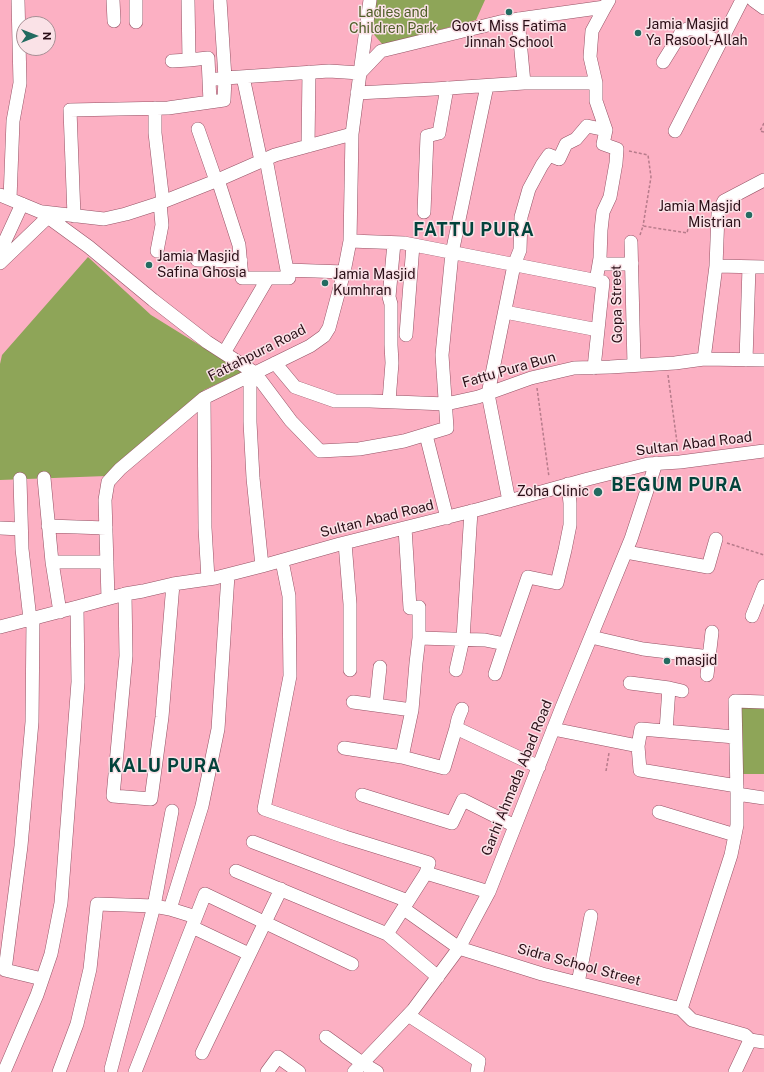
<!DOCTYPE html>
<style>
body{margin:0}
#map{position:relative;width:764px;height:1072px;overflow:hidden;background:#fcb0c3;font-family:"Public Sans",sans-serif}
canvas{display:block}
.north{position:absolute;left:16px;top:16px;width:40px;height:40px;box-sizing:border-box;background:#fae2e7;border:1px solid #a78e94;border-radius:50%;rotate:90deg;font-size:11px;font-weight:700;line-height:16px;text-align:center;color:#2a0f17}
.north::after{content:'';display:block;margin:auto;width:14px;height:18px;background:#236b61;clip-path:polygon(50% 0,100% 100%,50% 72%,0 100%)}
</style>
<div id="map">
<canvas width="764" height="1072"></canvas>
<div class="north">N</div>
</div>
<script>
const g = document.querySelector('canvas').getContext('2d');
g.lineJoin = 'round';
function fillPath(path, color) {
  g.fillStyle = color;
  g.fill(path, 'evenodd');
}
function toPath(rows) {
  const path = new Path2D();
  for (const r of rows) {
    path.moveTo(r[0], r[1]);
    for (let i = 2; i < r.length; i += 2) path.lineTo(r[i], r[i + 1]);
  }
  return path;
}
function trace(path, color, width, dash) {
  g.strokeStyle = color;
  g.lineWidth = width;
  g.lineCap = dash ? 'butt' : 'round';
  g.setLineDash(dash || []);
  g.stroke(path);
}
function drawText(font, color, halo, rows, align = 'center') {
  g.font = font + ' "Public Sans",sans-serif';
  g.lineWidth = 3;
  g.setLineDash([]);
  g.textBaseline = 'middle';
  g.strokeStyle = halo;
  g.fillStyle = color;
  for (const [text, x, y, turn = 0] of rows) {
    g.save();
    g.translate(x, y);
    g.rotate((+turn || 0) * Math.PI / 180);
    g.textAlign = isNaN(turn) ? turn : align;
    if (halo) g.strokeText(text, 0, 0);
    g.fillText(text, 0, 0);
    g.restore();
  }
}
const green = toPath([
 [373,0,485,0,476,20,383,45,370,30],
 [88,257,151,315,243,372,204,390,106,476,0,480,0,364,2,355],
 [735,701,764,702,764,774,736,774]
]);
const path = toPath([
 [764,123,760,131,764,132],
 [629,151,648,155,651,177,643,226],
 [640,235,643,226,687,233,689,224,707,226],
 [668,375,678,450],
 [537,388,549,477],
 [727,543,764,555],
 [606,771,609,753]
]);
const minor = toPath([
 [113,0,114,21],
 [136,0,136,22],
 [188,0,189,60,208,58,210,102],
 [753,0,764,8],
 [518,19,524,83],
 [172,61,189,60],
 [663,62,681,33,687,29,694,29,720,43],
 [243,77,261,161],
 [217,79,225,78,220,0],
 [357,93,434,89,524,83,596,83],
 [155,108,155,133,163,202],
 [198,129,214,175,218,180,239,245,242,278,289,278,287,270,344,272],
 [675,131,742,0],
 [308,146,309,72],
 [266,159,287,270],
 [0,195,41,212,89,247,153,300,207,342,255,373,291,421,320,451,359,449,404,441,447,428,442,355,452,253,487,86],
 [10,199,13,121,20,83,18,0],
 [43,212,104,219,126,214,160,203,218,180,275,155,352,134],
 [424,212,427,136,439,133,447,88],
 [74,216,70,110,168,108,224,100,225,78,329,71,360,73,370,0],
 [350,241,404,243,603,282,594,368],
 [631,242,634,365],
 [157,251,162,225,160,203],
 [0,258,4,243,22,204],
 [197,260,241,261],
 [0,263,48,217],
 [599,264,632,264],
 [716,266,764,267],
 [596,281,600,258,601,230,603,212,610,197,616,163,617,149,603,144,606,130,596,101,596,83,590,57,592,31,605,7],
 [505,312,598,330],
 [406,335,413,245],
 [224,353,268,278],
 [704,359,716,266,718,214,720,209,724,201,764,180],
 [746,360,749,267],
 [275,363,295,387,335,401,370,401,446,404,478,397,531,378,574,368,610,367,675,363,704,359,764,360],
 [250,376,250,422,253,478,262,566],
 [204,398,205,528,208,579],
 [389,401,392,363,391,345,391,304,389,297,394,243],
 [426,435,447,518],
 [44,478,52,562,60,612],
 [20,479,22,549,30,619],
 [509,501,488,394,514,265,520,250,521,217,529,189,542,165,549,155,559,159,566,144,576,139,587,126,606,130],
 [48,526,106,528],
 [0,528,21,529],
 [405,528,410,608,419,607,419,638,485,640,505,644,528,577,557,583,565,550,570,525,570,503,568,484],
 [345,543,350,604,350,670],
 [626,552,708,567,716,539],
 [282,561,289,596,290,676,264,809,345,837,429,863,426,873,489,892],
 [52,562,107,562],
 [125,594,126,656,113,796,151,799,162,717,173,584],
 [108,598,105,500,108,482,120,469,204,398,310,346,324,336,329,328,344,272,350,241,352,134,360,73,381,51,500,22,526,18,605,7,609,0],
 [752,616,764,586],
 [33,619,32,722,21,846,5,970,42,979],
 [0,627,77,607,125,594,143,591,173,584,215,578,262,566,340,544,480,509,588,479,648,464,680,462,764,451],
 [591,637,643,649,710,657],
 [463,639,471,511],
 [456,670,463,639],
 [495,674,505,644],
 [707,675,712,632],
 [630,683,669,688,682,691],
 [353,702,412,710],
 [376,705,380,667],
 [456,728,458,719,462,709],
 [553,729,638,746,640,770,737,786],
 [666,731,669,688],
 [638,746,641,729,735,737],
 [344,748,402,757,412,710,416,663,419,638],
 [402,757,444,768,456,728,539,767],
 [737,794,764,798],
 [362,795,452,823,463,800,515,826],
 [659,812,735,835],
 [253,842,408,901],
 [236,871,387,934,438,977],
 [170,909,202,806,218,729,228,575],
 [404,909,459,948,542,974,681,1009,692,1020,745,1035,750,1040],
 [192,927,249,954],
 [387,934,426,873],
 [578,983,591,916],
 [681,1009,731,855,737,825,737,794,735,701,764,702],
 [408,1015,479,1061,477,1072],
 [326,1037,362,1063,377,1072],
 [750,1040,764,1042],
 [202,1053,281,889],
 [111,1069,154,906,172,811],
 [4,1072,37,995,51,954,61,903,78,682,77,607],
 [59,1072,77,1024,90,969,97,904,154,906,170,909,196,917],
 [135,1072,205,894,352,964],
 [267,1072,278,1057,299,1072],
 [354,1072,413,1010,459,948,489,892,562,707,631,539,656,463],
 [735,1072,750,1040]
]);
const markers = [
 [509,12,4,"#236b61"],
 [638,33,4,"#236b61"],
 [749,215,4,"#236b61"],
 [149,265,4,"#236b61"],
 [325,283,4,"#236b61"],
 [598,492,5,"#236b61"],
 [667,661,4,"#236b61"]
];
const parkNames = [
 ["Ladies and",393,13],
 ["Children Park",393,29]
];
const poiNames = [
 ["Jamia Masjid",646,25],
 ["Ya Rasool-Allah",646,41],
 ["Govt. Miss Fatima",509,27,"center"],
 ["Jinnah School",509,43,"center"],
 ["Jamia Masjid",741,207,"right"],
 ["Mistrian",741,223,"right"],
 ["Jamia Masjid",157,257],
 ["Safina Ghosia",157,273],
 ["Jamia Masjid",333,275],
 ["Kumhran",333,291],
 ["Zoha Clinic",589,492,"right"],
 ["masjid",675,661]
];
const streetNames = [
 ["Gopa Street",617,304,-91],
 ["Fattahpura Road",257,353,-27],
 ["Fattu Pura Bun",509,370,-16],
 ["Sultan Abad Road",694,444,-7],
 ["Sultan Abad Road",377,519,-14],
 ["Garhi Ahmada Abad Road",517,778,-68],
 ["Sidra School Street",579,965,15]
];
const districtNames = [
 ["FATTU PURA",474,230],
 ["BEGUM PURA",677,485],
 ["KALU PURA",165,766]
];
fillPath(green, '#8ea558');
trace(minor, '#955265', 14);
trace(path, '#b77b8b', 1.5, [3, 2]);
trace(minor, '#fff', 13);
for (const [x, y, r, color] of markers) {
  const dot = new Path2D();
  dot.arc(x, y, r, 0, 2 * Math.PI);
  g.fillStyle = color;
  g.fill(dot);
  trace(dot, '#fae2e7', 1.5);
}
drawText('14px', '#4f5e28', '#fae2e7', parkNames);
drawText('14px', '#2a0f17', '#fae2e7', poiNames, 'left');
drawText('14px', '#2a0f17', '#fae2e7', streetNames);
g.letterSpacing = '1px';
drawText('bold 18px', '#03433c', '#fae2e7', districtNames);
g.letterSpacing = '0px';
</script>
